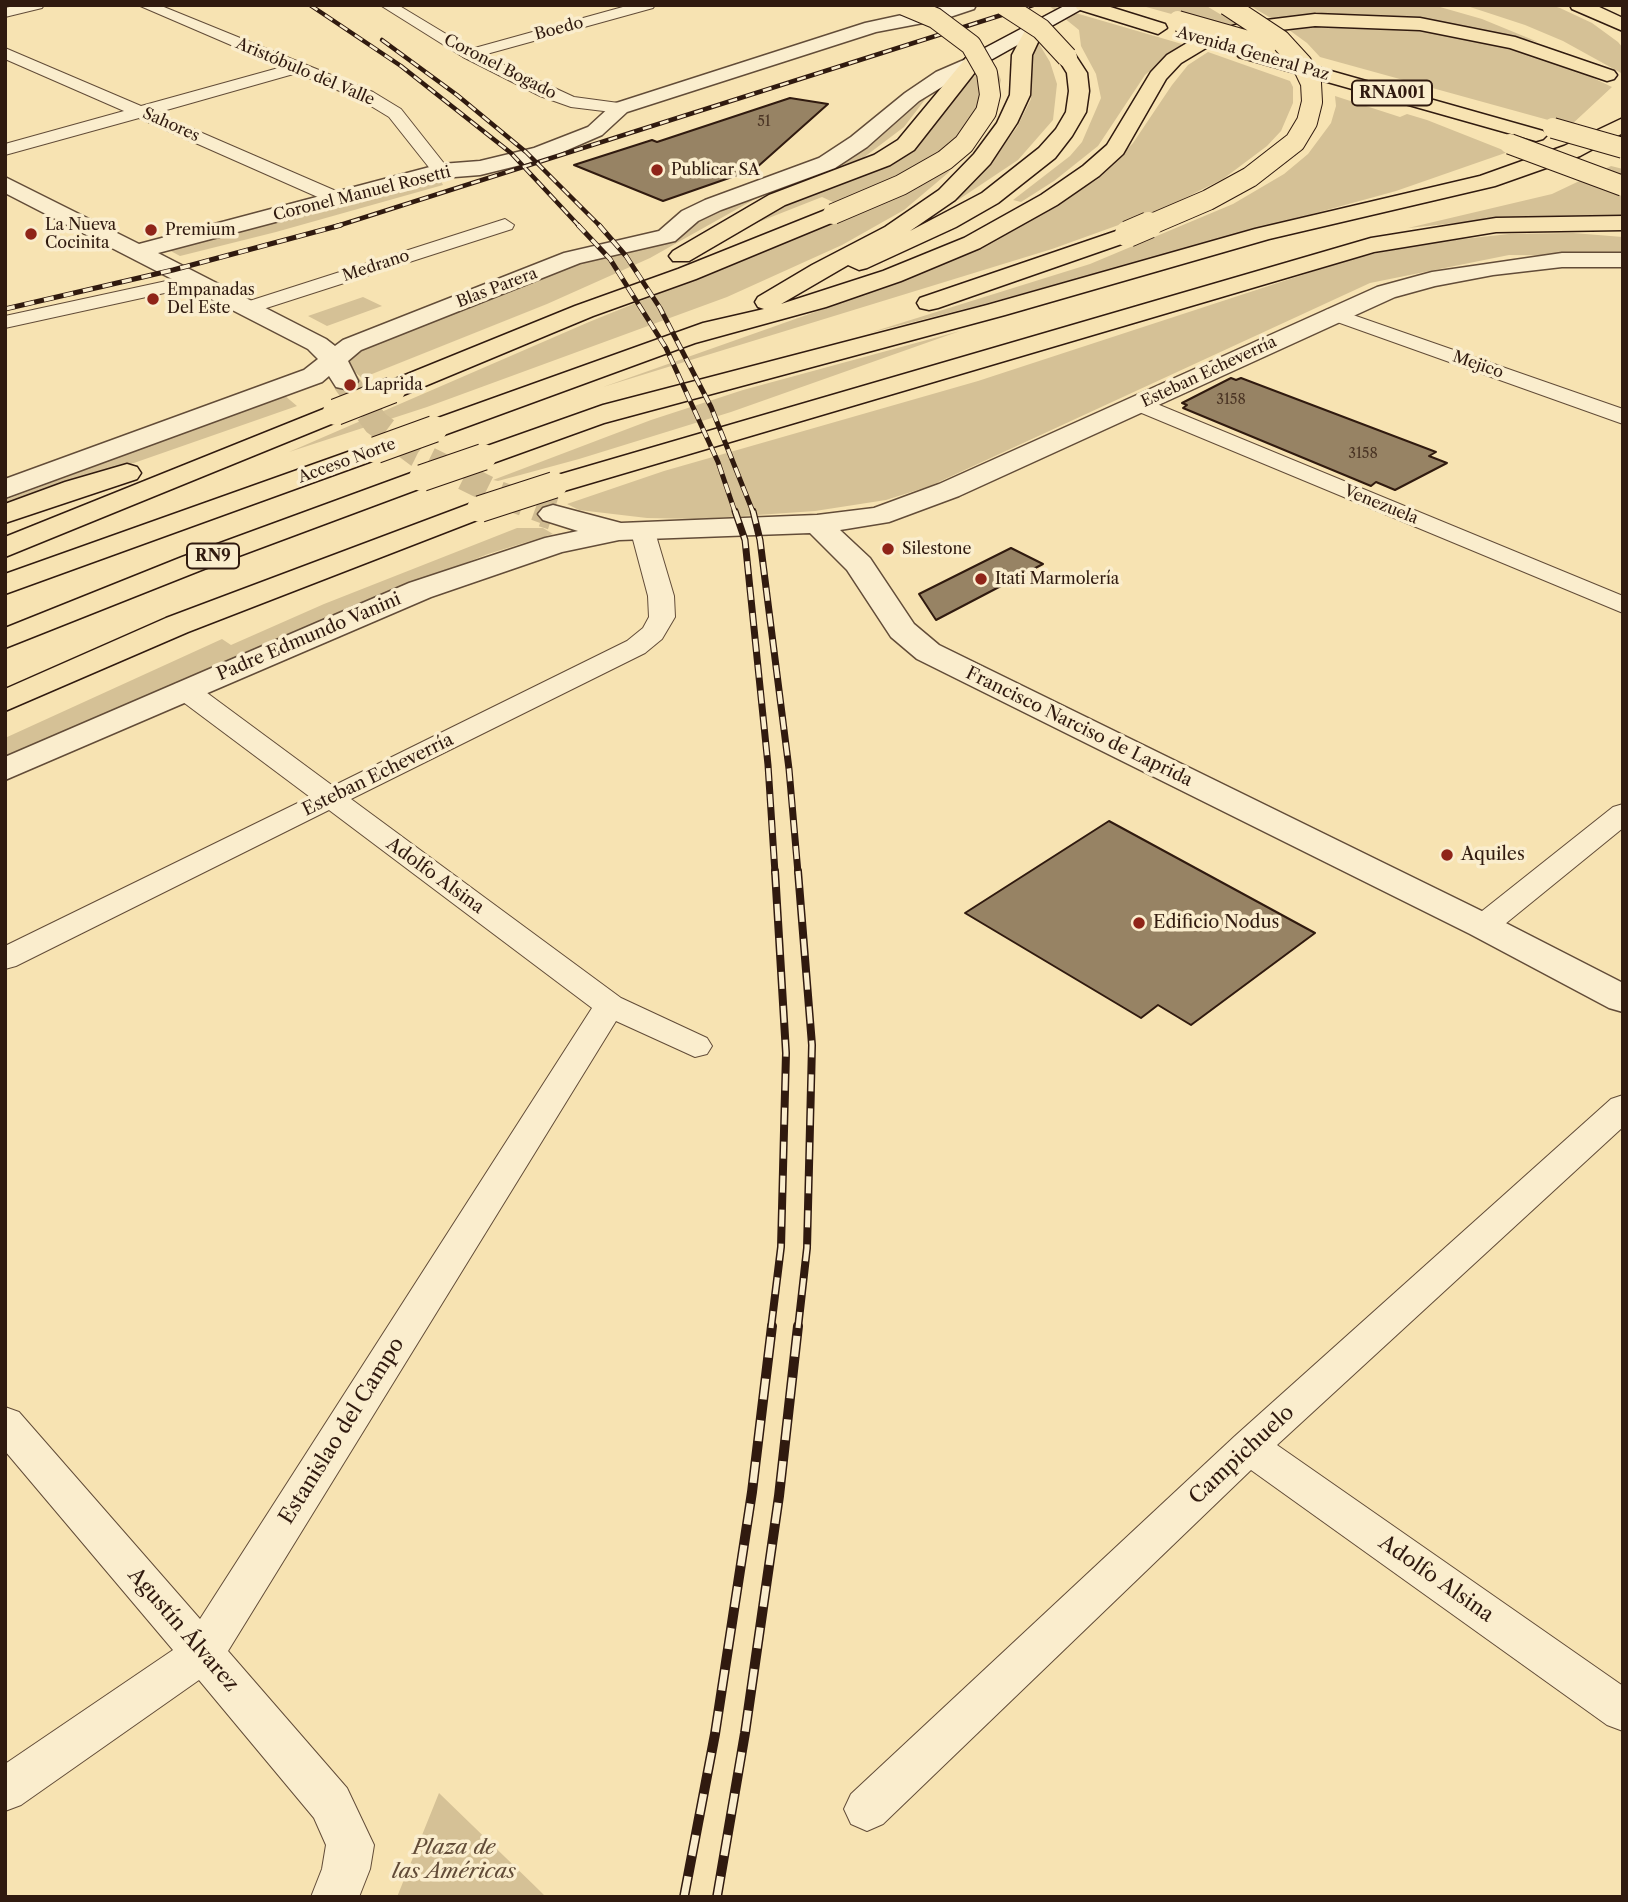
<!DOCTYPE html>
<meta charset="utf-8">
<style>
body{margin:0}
#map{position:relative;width:1628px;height:1902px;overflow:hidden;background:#f7e3b2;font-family:"Libre Caslon Text",serif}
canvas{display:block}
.frame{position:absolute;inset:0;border:7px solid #301a0f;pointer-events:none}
</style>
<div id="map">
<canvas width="1628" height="1902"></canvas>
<div class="frame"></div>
</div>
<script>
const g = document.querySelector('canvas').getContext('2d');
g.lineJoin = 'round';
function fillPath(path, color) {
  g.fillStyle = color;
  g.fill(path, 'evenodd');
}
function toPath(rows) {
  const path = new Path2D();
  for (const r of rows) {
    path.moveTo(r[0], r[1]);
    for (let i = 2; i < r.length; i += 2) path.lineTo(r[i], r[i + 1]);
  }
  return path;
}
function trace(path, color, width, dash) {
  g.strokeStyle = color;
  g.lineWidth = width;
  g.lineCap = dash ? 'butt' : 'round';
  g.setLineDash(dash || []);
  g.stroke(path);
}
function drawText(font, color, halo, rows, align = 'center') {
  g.font = font + ' "Libre Caslon Text",serif';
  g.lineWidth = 7;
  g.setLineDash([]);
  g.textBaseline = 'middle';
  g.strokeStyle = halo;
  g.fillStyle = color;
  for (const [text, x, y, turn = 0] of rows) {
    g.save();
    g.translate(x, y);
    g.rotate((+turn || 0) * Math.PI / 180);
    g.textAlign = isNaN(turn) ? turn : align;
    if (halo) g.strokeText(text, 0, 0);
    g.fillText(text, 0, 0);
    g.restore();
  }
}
const green = toPath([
 [1048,5,1182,44,1145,75,1098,146,1054,181,1021,202,1013,200,1070,156,1082,142,1101,98,1096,74,1081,46,1079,30],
 [1139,5,1205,5,1238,25,1222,28],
 [1249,5,1433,5,1482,19,1538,42,1461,25,1404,18,1331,15,1274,20],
 [1464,5,1550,5,1560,8,1592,23,1618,42,1623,48,1623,70,1621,73,1563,41,1525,25],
 [1307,25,1428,30,1498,44,1566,65,1612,87,1570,126,1320,57,1307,43,1285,27],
 [1038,42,1050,62,1057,84,1053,120,1018,160,958,200,950,197,989,165,1017,127,1031,99,1029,67],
 [1208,52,1290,81,1293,87,1293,103,1281,131,1267,146,1223,179,1163,209,1052,249,603,387,832,306,960,256,1011,232,1098,179,1133,143,1172,85,1188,65],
 [996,67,1001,80,991,121,948,173,904,210,842,245,727,297,427,407,289,452,589,322,857,213,822,197,751,225,747,223,781,203,890,161,927,135,966,82,981,72],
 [930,93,904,127,863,158,771,190,650,258,547,304,362,378,341,361,358,349,578,259,635,249,711,209,836,162,915,99],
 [1335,96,1400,117,1407,114,1427,120,1508,152,1396,191,977,306,869,333,1090,264,1233,204,1284,174,1308,154,1331,123,1336,106],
 [1611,166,1623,169,1623,216,1514,217,1408,228,1552,194],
 [439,177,443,185,276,232,180,256,167,249],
 [1573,233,1623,237,1623,256,1509,255,1370,283,930,486,886,500,815,511,699,519,647,518,579,510,567,504,664,471,978,381,1351,259,1417,244,1509,234],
 [363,297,382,306,327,326,308,316],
 [960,331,731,412,579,459,498,481,493,480,651,420,743,390],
 [284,395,297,406,5,508,5,500],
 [517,528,543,528,553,534,488,554,302,628,5,758,5,738,222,639,231,645,324,604],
 [439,1793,539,1890,546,1897,397,1897]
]);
const building = toPath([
 [790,98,828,104,755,169,663,201,574,165,652,140,657,142,790,98],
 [1231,378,1236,380,1241,378,1436,452,1429,456,1447,463,1395,490,1376,482,1371,486,1183,408,1187,405,1182,403,1231,378],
 [1011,548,1043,564,936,620,919,594,1011,548],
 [1109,821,1315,933,1191,1025,1158,1005,1141,1018,965,913,1109,821]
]);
const tertiaryTunnelFar1 = toPath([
 [345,381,376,423,417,454,496,493,548,512]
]);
const tertiaryTunnel = toPath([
 [544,511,553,514]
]);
const minor = toPath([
 [18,5,44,5,42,8,5,17,5,8,18,5],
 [138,5,159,5,373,92,401,109,450,171,447,175,435,175,389,117,361,100,297,73,156,113,343,194,345,198,343,202,329,202,139,118,5,155,5,144,124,111,5,59,5,48,141,106,282,67,138,5],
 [380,5,398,5,471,49,630,5,655,5,653,8,483,55,574,97,626,104,628,108,620,113,571,107,540,96,463,57,380,5],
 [505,219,514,225,512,229,254,312,247,314,240,312,237,308,240,304,505,219],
 [194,275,201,277,204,281,201,285,5,328,5,316,194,275],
 [1333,308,1623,409,1623,424,1326,318,1323,314,1326,310,1333,308],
 [1140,397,1623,596,1623,613,1132,409,1129,404,1132,399,1140,397],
 [643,525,652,527,655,532,674,596,675,617,662,639,645,653,351,799,621,998,707,1038,712,1046,707,1054,695,1057,616,1021,228,1651,347,1788,374,1845,370,1869,359,1897,311,1897,322,1869,326,1845,314,1818,199,1680,21,1805,5,1811,5,1764,173,1650,5,1451,5,1407,19,1412,200,1619,592,1008,329,810,16,966,5,969,5,946,310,797,175,696,172,690,175,684,185,682,195,684,333,786,627,641,643,628,649,617,648,596,631,532,634,527,643,525],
 [1623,804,1623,828,1494,933,1483,936,1472,933,1467,926,1472,919,1613,807,1623,804],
 [1623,1095,1623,1127,1277,1445,1623,1686,1623,1731,1607,1725,1251,1470,883,1824,867,1831,851,1824,844,1809,851,1794,1235,1436,1611,1099,1623,1095]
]);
const tertiary = toPath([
 [948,5,976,5,974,9,944,19,876,32,627,112,602,135,549,158,480,175,442,178,158,253,326,339,335,346,343,340,564,253,659,231,682,211,705,200,819,158,851,137,905,93,936,72,973,56,983,62,919,101,867,147,835,168,721,210,698,221,675,241,580,263,361,350,348,361,358,381,354,387,345,389,336,387,329,376,322,382,5,498,5,479,304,370,318,359,308,349,5,193,5,177,139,244,441,164,480,161,534,148,588,127,613,104,865,23,948,5],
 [1562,253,1623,253,1623,267,1562,267,1493,275,1435,286,1395,297,959,496,889,522,840,530,870,558,914,624,939,645,1496,918,1623,983,1623,1012,1609,1008,1470,934,917,659,891,637,847,570,810,533,619,540,562,552,431,597,5,780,5,757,409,583,545,538,578,531,543,520,538,514,543,508,553,505,621,523,817,515,874,508,939,484,1377,287,1432,272,1562,253]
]);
const secondary = toPath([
 [1066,5,1089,5,980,66,973,68,963,62,966,58,1066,5]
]);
const motorway = toPath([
 [1075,5,1104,5,1165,24,1167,28,1158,34,1077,9,1075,5],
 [1570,5,1595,5,1623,18,1623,31,1572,9,1570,5],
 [1315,14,1420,18,1515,37,1614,71,1617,75,1614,79,1607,81,1510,48,1420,30,1315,26,1245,34,1211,45,1181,63,1166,79,1123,154,1099,176,1057,205,980,248,901,281,826,307,695,343,444,435,434,437,424,435,420,429,424,423,703,323,764,309,758,307,755,302,758,297,812,265,885,227,939,190,974,154,997,123,1010,95,1012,55,1029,23,1043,23,1045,27,1032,55,1030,95,1017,123,990,164,955,200,910,231,982,193,1039,148,1056,129,1066,112,1069,91,1067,73,1057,57,1067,51,1074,53,1087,73,1089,91,1086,112,1072,136,1055,158,998,203,956,227,867,268,859,270,848,265,781,304,883,271,964,238,1041,195,1083,166,1107,145,1151,72,1167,55,1197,37,1242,23,1315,14],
 [1246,47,1543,131,1547,135,1543,139,1536,141,1529,139,1239,57,1236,53,1246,47],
 [973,56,983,62,914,150,890,165,785,205,689,261,673,261,669,256,673,251,769,195,874,155,898,140,966,58,973,56],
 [1623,118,1623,133,1580,156,1495,186,1269,239,1005,315,604,423,493,463,483,465,473,463,469,457,473,451,603,405,987,305,1255,229,1480,176,1564,146,1623,118],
 [833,207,841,209,844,214,841,219,696,279,593,316,401,396,392,398,383,396,379,390,383,384,575,306,678,269,833,207],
 [1623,216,1623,230,1496,232,1374,252,564,491,554,494,544,491,540,485,544,479,1371,238,1496,218,1623,216],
 [1128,227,1136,229,1140,234,1136,239,938,308,929,310,920,308,917,303,920,298,1128,227],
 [336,404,346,406,350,412,346,418,5,557,5,537,336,404],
 [376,442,386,444,390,450,386,456,5,594,5,574,376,442],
 [127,464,137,467,141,473,137,479,5,523,5,504,65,482,127,464],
 [422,469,432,472,436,478,432,484,204,569,5,648,5,628,182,557,422,469],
 [480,500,490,503,495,509,490,515,188,632,5,711,5,689,166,618,480,500]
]);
const railFar4 = toPath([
 [310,5,401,66,511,153,580,227],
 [382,40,457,95,526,152,601,227],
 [334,227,1033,5]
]);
const railFar3 = toPath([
 [578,225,610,259,666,348,718,462,735,512],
 [599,225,626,256,660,308,711,407,753,512],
 [5,309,173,270,341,225]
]);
const railFar2 = toPath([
 [735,511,745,540,768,765,775,873],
 [753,511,760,540,789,769,798,873]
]);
const railFar1 = toPath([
 [798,871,812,1045,807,1248,798,1328],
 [771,1328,781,1247,786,1053,775,871]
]);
const rail = toPath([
 [684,1897,715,1734,752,1492,772,1326],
 [717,1897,745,1733,779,1496,798,1326]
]);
const motorwayBridgeFar1 = toPath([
 [1004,5,1041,29,1067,57],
 [1178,21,1266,46],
 [1553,128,1623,148],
 [1510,144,1623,186],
 [833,214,901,185,945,160,964,144,986,112,990,95,987,73,971,45,935,18,904,5],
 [1145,227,1208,200,1250,177,1295,142,1307,122,1312,102,1311,83,1302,64,1280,40,1227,5]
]);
const motorwayBridge = toPath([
 [1128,234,1149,225],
 [336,412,392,390],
 [376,450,434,429],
 [422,478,483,457],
 [480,509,554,485]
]);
const markers = [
 [657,170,7,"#8f2418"],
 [151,230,7,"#8f2418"],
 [31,234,7,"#8f2418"],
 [153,299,7,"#8f2418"],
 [350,385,7,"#8f2418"],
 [888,549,7,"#8f2418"],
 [981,579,7,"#8f2418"],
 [1447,855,7,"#8f2418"],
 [1139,923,7,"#8f2418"]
];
const numberNames = [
 ["51",764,122],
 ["3158",1231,400],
 ["3158",1363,454]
];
const farStreetnames = [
 ["Boedo",559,29,-15],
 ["Avenida General Paz",1253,54,16],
 ["Coronel Bogado",500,67,27],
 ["Aristóbulo del Valle",305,72,23],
 ["Sahores",171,125,24],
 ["Coronel Manuel Rosetti",362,194,-14],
 ["Medrano",376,266,-18],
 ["Blas Parera",497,288,-21],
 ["Mejico",1478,365,19],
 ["Esteban Echeverría",1209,372,-25],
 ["Acceso Norte",347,461,-20],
 ["Venezuela",1381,505,22]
];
const shields = [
 [1392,93,80],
 [213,556,52]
];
const shieldNames = [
 ["RNA001",1392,93],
 ["RN9",213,556]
];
const farPoinames = [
 ["Publicar SA",671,170],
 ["La Nueva",45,225],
 ["Cocinita",45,243],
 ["Premium",165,230],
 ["Empanadas",167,290],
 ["Del Este",167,308],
 ["Laprida",364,385],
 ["Silestone",902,549],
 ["Itati Marmolería",995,579]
];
const streetNames = [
 ["Padre Edmundo Vanini",309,637,-23],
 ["Francisco Narciso de Laprida",1079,727,26],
 ["Esteban Echeverría",378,775,-26],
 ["Adolfo Alsina",435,876,36]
];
const poiNames = [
 ["Aquiles",1461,855],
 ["Edificio Nodus",1153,923]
];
const nearStreetnames = [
 ["Estanislao del Campo",342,1431,-58],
 ["Campichuelo",1242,1455,-43],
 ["Adolfo Alsina",1436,1579,35],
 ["Agustín Álvarez",183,1630,49]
];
const nearParknames = [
 ["Plaza de",454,1848],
 ["las Américas",454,1872]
];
fillPath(green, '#d5c196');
fillPath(building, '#978364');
trace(building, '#301a0f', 2);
trace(tertiaryTunnelFar1, '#cfbb91', 26, [26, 13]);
trace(tertiaryTunnel, '#cfbb91', 32, [32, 17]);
trace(minor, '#624c38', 2);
trace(tertiary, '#624c38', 3);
trace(secondary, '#301a0f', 3);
trace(motorway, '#301a0f', 3);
fillPath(minor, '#faedcd');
fillPath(tertiary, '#faedcd');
fillPath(secondary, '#faedcd');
fillPath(motorway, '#f7e3b2');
trace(railFar4, '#301a0f', 4.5);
trace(railFar3, '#301a0f', 5);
trace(railFar2, '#301a0f', 7);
trace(railFar1, '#301a0f', 8);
trace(rail, '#301a0f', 10);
trace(railFar4, '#faedcd', 2.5, [9]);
trace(railFar3, '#faedcd', 3.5, [10]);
trace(railFar2, '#faedcd', 4.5, [13]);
trace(railFar1, '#faedcd', 5, [17]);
trace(rail, '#faedcd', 7, [21]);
trace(motorwayBridgeFar1, '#301a0f', 22, []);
trace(motorwayBridge, '#301a0f', 28, []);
trace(motorwayBridgeFar1, '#f7e3b2', 20);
trace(motorwayBridge, '#f7e3b2', 26);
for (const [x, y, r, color] of markers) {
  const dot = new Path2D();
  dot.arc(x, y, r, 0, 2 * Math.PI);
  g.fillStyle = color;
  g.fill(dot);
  trace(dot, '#faedcd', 2.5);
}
drawText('14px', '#4a3424', null, numberNames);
drawText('16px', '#301a0f', '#faedcd', farStreetnames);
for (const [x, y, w] of shields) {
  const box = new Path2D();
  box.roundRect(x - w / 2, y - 12.5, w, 25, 5);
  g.fillStyle = '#faedcd';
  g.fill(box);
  trace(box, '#301a0f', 2);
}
drawText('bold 16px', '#301a0f', null, shieldNames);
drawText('16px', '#301a0f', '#faedcd', farPoinames, 'left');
drawText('18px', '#301a0f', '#faedcd', streetNames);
drawText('18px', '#301a0f', '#faedcd', poiNames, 'left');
drawText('21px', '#301a0f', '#faedcd', nearStreetnames);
drawText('italic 21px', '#624c38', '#faedcd', nearParknames);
</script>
